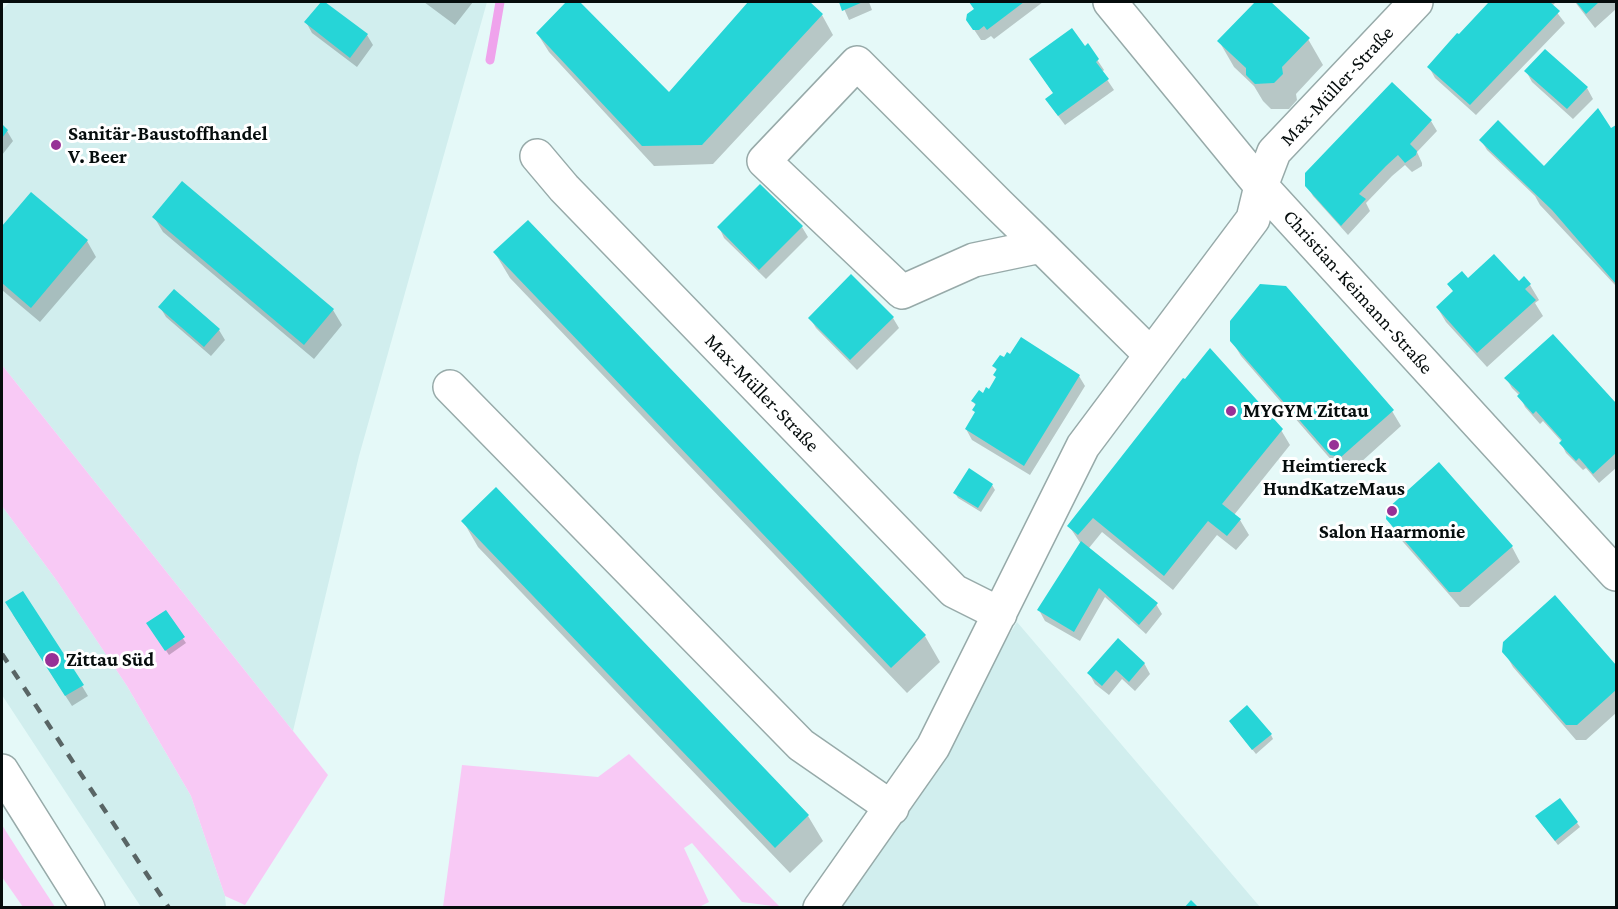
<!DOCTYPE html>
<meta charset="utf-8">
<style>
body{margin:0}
#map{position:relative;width:1618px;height:909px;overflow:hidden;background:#e5f9f8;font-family:"Crimson Pro",serif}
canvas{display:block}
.frame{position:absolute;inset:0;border:3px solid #060d0d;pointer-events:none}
</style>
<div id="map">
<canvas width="1618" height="909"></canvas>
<div class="frame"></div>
</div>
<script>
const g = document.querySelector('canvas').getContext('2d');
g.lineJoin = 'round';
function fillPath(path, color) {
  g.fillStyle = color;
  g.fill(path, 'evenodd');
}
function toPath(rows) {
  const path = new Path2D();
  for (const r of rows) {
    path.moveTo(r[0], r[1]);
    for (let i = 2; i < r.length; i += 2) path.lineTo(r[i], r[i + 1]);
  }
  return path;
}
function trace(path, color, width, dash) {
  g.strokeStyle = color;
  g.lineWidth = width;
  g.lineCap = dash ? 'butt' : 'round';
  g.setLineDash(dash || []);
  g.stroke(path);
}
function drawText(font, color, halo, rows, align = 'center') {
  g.font = font + ' "Crimson Pro",serif';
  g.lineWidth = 6;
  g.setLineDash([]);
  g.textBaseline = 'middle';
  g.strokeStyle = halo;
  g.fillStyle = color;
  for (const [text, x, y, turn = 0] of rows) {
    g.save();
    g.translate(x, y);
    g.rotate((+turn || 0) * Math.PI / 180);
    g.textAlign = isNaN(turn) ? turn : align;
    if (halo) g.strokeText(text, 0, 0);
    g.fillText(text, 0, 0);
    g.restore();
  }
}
const built = toPath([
 [10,2,487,2,359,456,293,731,2,365,2,10],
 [2,506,57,581,127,686,191,796,225,896,226,907,141,907,2,695],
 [1017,622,1260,907,841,908]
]);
const green = toPath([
 [2,365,328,775,245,905,225,896,191,796,127,686,57,581,2,506],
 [629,754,780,907,742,902,692,843,684,848,709,902,699,907,443,907,462,765,598,777],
 [2,825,23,858,55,907,23,907,2,877]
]);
const shadow = toPath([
 [323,2,367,35,373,45,357,67,312,33,306,22],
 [424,2,473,2,455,25],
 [568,2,577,2,669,94,750,2,807,2,822,15,833,35,713,164,654,166,549,52,537,33],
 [841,2,869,2,872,10,849,20],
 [970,2,1043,2,994,39,991,36,985,40,981,40,967,19,975,10],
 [1257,2,1268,2,1308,39,1323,65,1296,94,1297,100,1289,109,1271,109,1263,101,1254,86,1234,67,1219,41],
 [1488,2,1556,2,1552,6,1565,23,1476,115,1435,78,1429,67,1489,4],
 [1575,2,1616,2,1616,9,1595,28],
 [1088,46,1104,70,1102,72,1114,90,1065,125,1053,109,1054,94,1031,60,1085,48],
 [1526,71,1587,88,1593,99,1573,119,1532,82],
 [1431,121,1437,131,1417,152,1422,163,1422,166,1412,172,1405,165,1392,176,1366,203,1370,211,1348,235,1313,196,1307,185],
 [2,126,7,131,13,141,2,155],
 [1616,127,1616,286,1540,205,1535,196,1487,150,1481,140,1542,167],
 [31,194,87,241,96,257,40,322,2,290,2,229],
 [154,217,333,310,342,325,314,359,163,232],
 [719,227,802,227,808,237,766,279,724,238],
 [495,253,925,636,940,662,907,693,510,278],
 [1467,280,1530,285,1539,300,1535,303,1543,316,1487,367,1446,322,1437,307,1454,292,1449,285],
 [160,307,219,330,225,340,211,356,166,317],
 [810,318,893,318,899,328,857,370,816,328],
 [1553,336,1616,406,1616,468,1599,483,1586,468,1583,470,1566,453,1561,443,1562,442,1543,421,1540,424,1525,407,1520,396,1512,388,1506,378],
 [1021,339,1079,376,1085,386,1030,475,972,440,966,429,976,414,974,410,976,406,973,401,989,391,997,379,995,375,997,371,994,366,1011,356],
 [1232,341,1392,411,1401,426,1350,472,1340,470,1241,356],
 [1281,430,1290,445,1234,515,1240,520,1249,535,1236,550,1217,535,1173,590,1102,532,1089,548,1156,604,1162,614,1146,634,1105,597,1080,641,1045,621,1039,610,1081,544,1069,526],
 [992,485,995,490,981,512,958,498,955,493],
 [1388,519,1512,547,1520,562,1469,607,1460,607,1397,535],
 [463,521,808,816,823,841,790,873,478,547],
 [1555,598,1616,667,1616,713,1586,740,1576,740,1513,667,1504,651],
 [165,612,186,643,169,655,151,628],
 [12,613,82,686,88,696,72,706],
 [1144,663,1150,674,1135,691,1122,679,1109,695,1095,684,1089,673],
 [1233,726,1271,735,1273,739,1256,754],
 [1540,822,1577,823,1580,827,1558,845]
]);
const stream = toPath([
 [490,60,500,2]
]);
const building = toPath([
 [321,2,325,2,368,34,350,58,304,22],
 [566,2,580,2,669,92,748,2,810,2,823,14,702,145,642,146,536,33],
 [839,2,863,2,842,11],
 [969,2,1024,2,987,30,984,26,979,30,973,30,966,20,967,14,974,9],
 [1255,2,1271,2,1310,38,1282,67,1283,74,1274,83,1255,84,1246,75,1246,68,1217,41],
 [1486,2,1550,2,1560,11,1470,105,1427,67,1457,33,1459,34,1488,3],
 [1576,2,1599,2,1586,14],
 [1072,28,1085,46,1088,43,1099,59,1096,62,1109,79,1058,116,1045,99,1053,93,1029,59],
 [1545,49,1588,87,1567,109,1524,71],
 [1392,82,1432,120,1410,144,1417,151,1416,155,1405,163,1398,155,1386,166,1359,194,1366,199,1341,226,1305,186,1305,173],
 [1598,108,1611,128,1616,125,1616,284,1552,210,1479,140,1498,120,1544,166],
 [2,124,8,130,2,138],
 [182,181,334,309,304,345,152,217],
 [760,184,803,226,759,270,717,227],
 [31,192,88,240,31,308,2,283,2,226],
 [528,220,926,635,891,668,493,252],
 [1494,254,1519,281,1524,276,1531,284,1525,289,1536,300,1477,353,1436,307,1453,291,1447,284,1462,271,1468,278],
 [851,274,894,317,850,360,808,318],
 [1260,284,1286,286,1394,410,1341,457,1330,455,1230,341,1230,321],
 [174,289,220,329,204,347,158,307],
 [1553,334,1616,403,1616,453,1593,474,1579,458,1576,461,1559,443,1562,440,1536,411,1533,414,1517,396,1520,393,1504,378],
 [1021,337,1080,375,1024,466,965,429,975,412,972,410,976,404,971,401,979,390,983,393,986,387,989,389,996,377,993,375,997,369,992,366,1000,355,1004,357,1007,352,1010,354],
 [1210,348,1283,429,1222,504,1241,519,1227,536,1208,521,1164,576,1093,518,1078,535,1067,526,1183,378,1185,379],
 [1439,462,1513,546,1460,592,1449,592,1386,519,1387,509],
 [969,468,993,484,978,508,953,493],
 [496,487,809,815,775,848,461,521],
 [1081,541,1158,603,1139,625,1099,588,1074,632,1037,610],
 [23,591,84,685,65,696,5,602],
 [1555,595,1616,665,1616,690,1577,725,1566,725,1502,652,1503,642],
 [166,610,185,637,165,651,146,623],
 [1118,638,1145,663,1129,682,1116,670,1102,686,1087,673],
 [1247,705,1272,734,1252,750,1229,721],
 [1560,798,1578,822,1555,841,1535,816],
 [1191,900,1199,908,1184,908]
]);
const minor = toPath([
 [1110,2,1261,186,1616,574],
 [537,156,564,188,954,591,1000,614],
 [1041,246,974,260,902,292,764,161,857,63,998,204,1041,246,1151,355],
 [450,387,801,745,892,808],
 [2,771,88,908],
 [820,908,933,747,1083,446,1253,219,1261,186,1274,152,1416,2]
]);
const rail = toPath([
 [2,654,169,908]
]);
const markers = [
 [56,145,6,"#973196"],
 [1231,411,6,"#973196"],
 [1334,445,6,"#973196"],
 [1392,511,6,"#973196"],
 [52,660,8,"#973196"]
];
const streetNames = [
 ["Max-Müller-Straße",1337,86,-47],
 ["Christian-Keimann-Straße",1358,292,48],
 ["Max-Müller-Straße",762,393,46]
];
const poiNames = [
 ["Sanitär-Baustoffhandel",68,134],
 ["V. Beer",68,157],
 ["MYGYM Zittau",1243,411],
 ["Heimtiereck",1334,466,"center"],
 ["HundKatzeMaus",1334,489,"center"],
 ["Salon Haarmonie",1392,532,"center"],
 ["Zittau Süd",66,660]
];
fillPath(built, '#d1eeee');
fillPath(green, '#f8c9f5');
fillPath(shadow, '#0003');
trace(stream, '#efa3ec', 9);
fillPath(building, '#26d5d7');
trace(minor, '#97aaa9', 36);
trace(minor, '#fff', 33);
trace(rail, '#596565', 4.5, [10, 10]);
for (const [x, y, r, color] of markers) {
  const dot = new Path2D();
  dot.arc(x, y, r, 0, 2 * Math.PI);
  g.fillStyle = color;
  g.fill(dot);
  trace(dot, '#fff', 2);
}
drawText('20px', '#060d0d', '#fff', streetNames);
drawText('bold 20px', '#060d0d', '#fff', poiNames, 'left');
</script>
